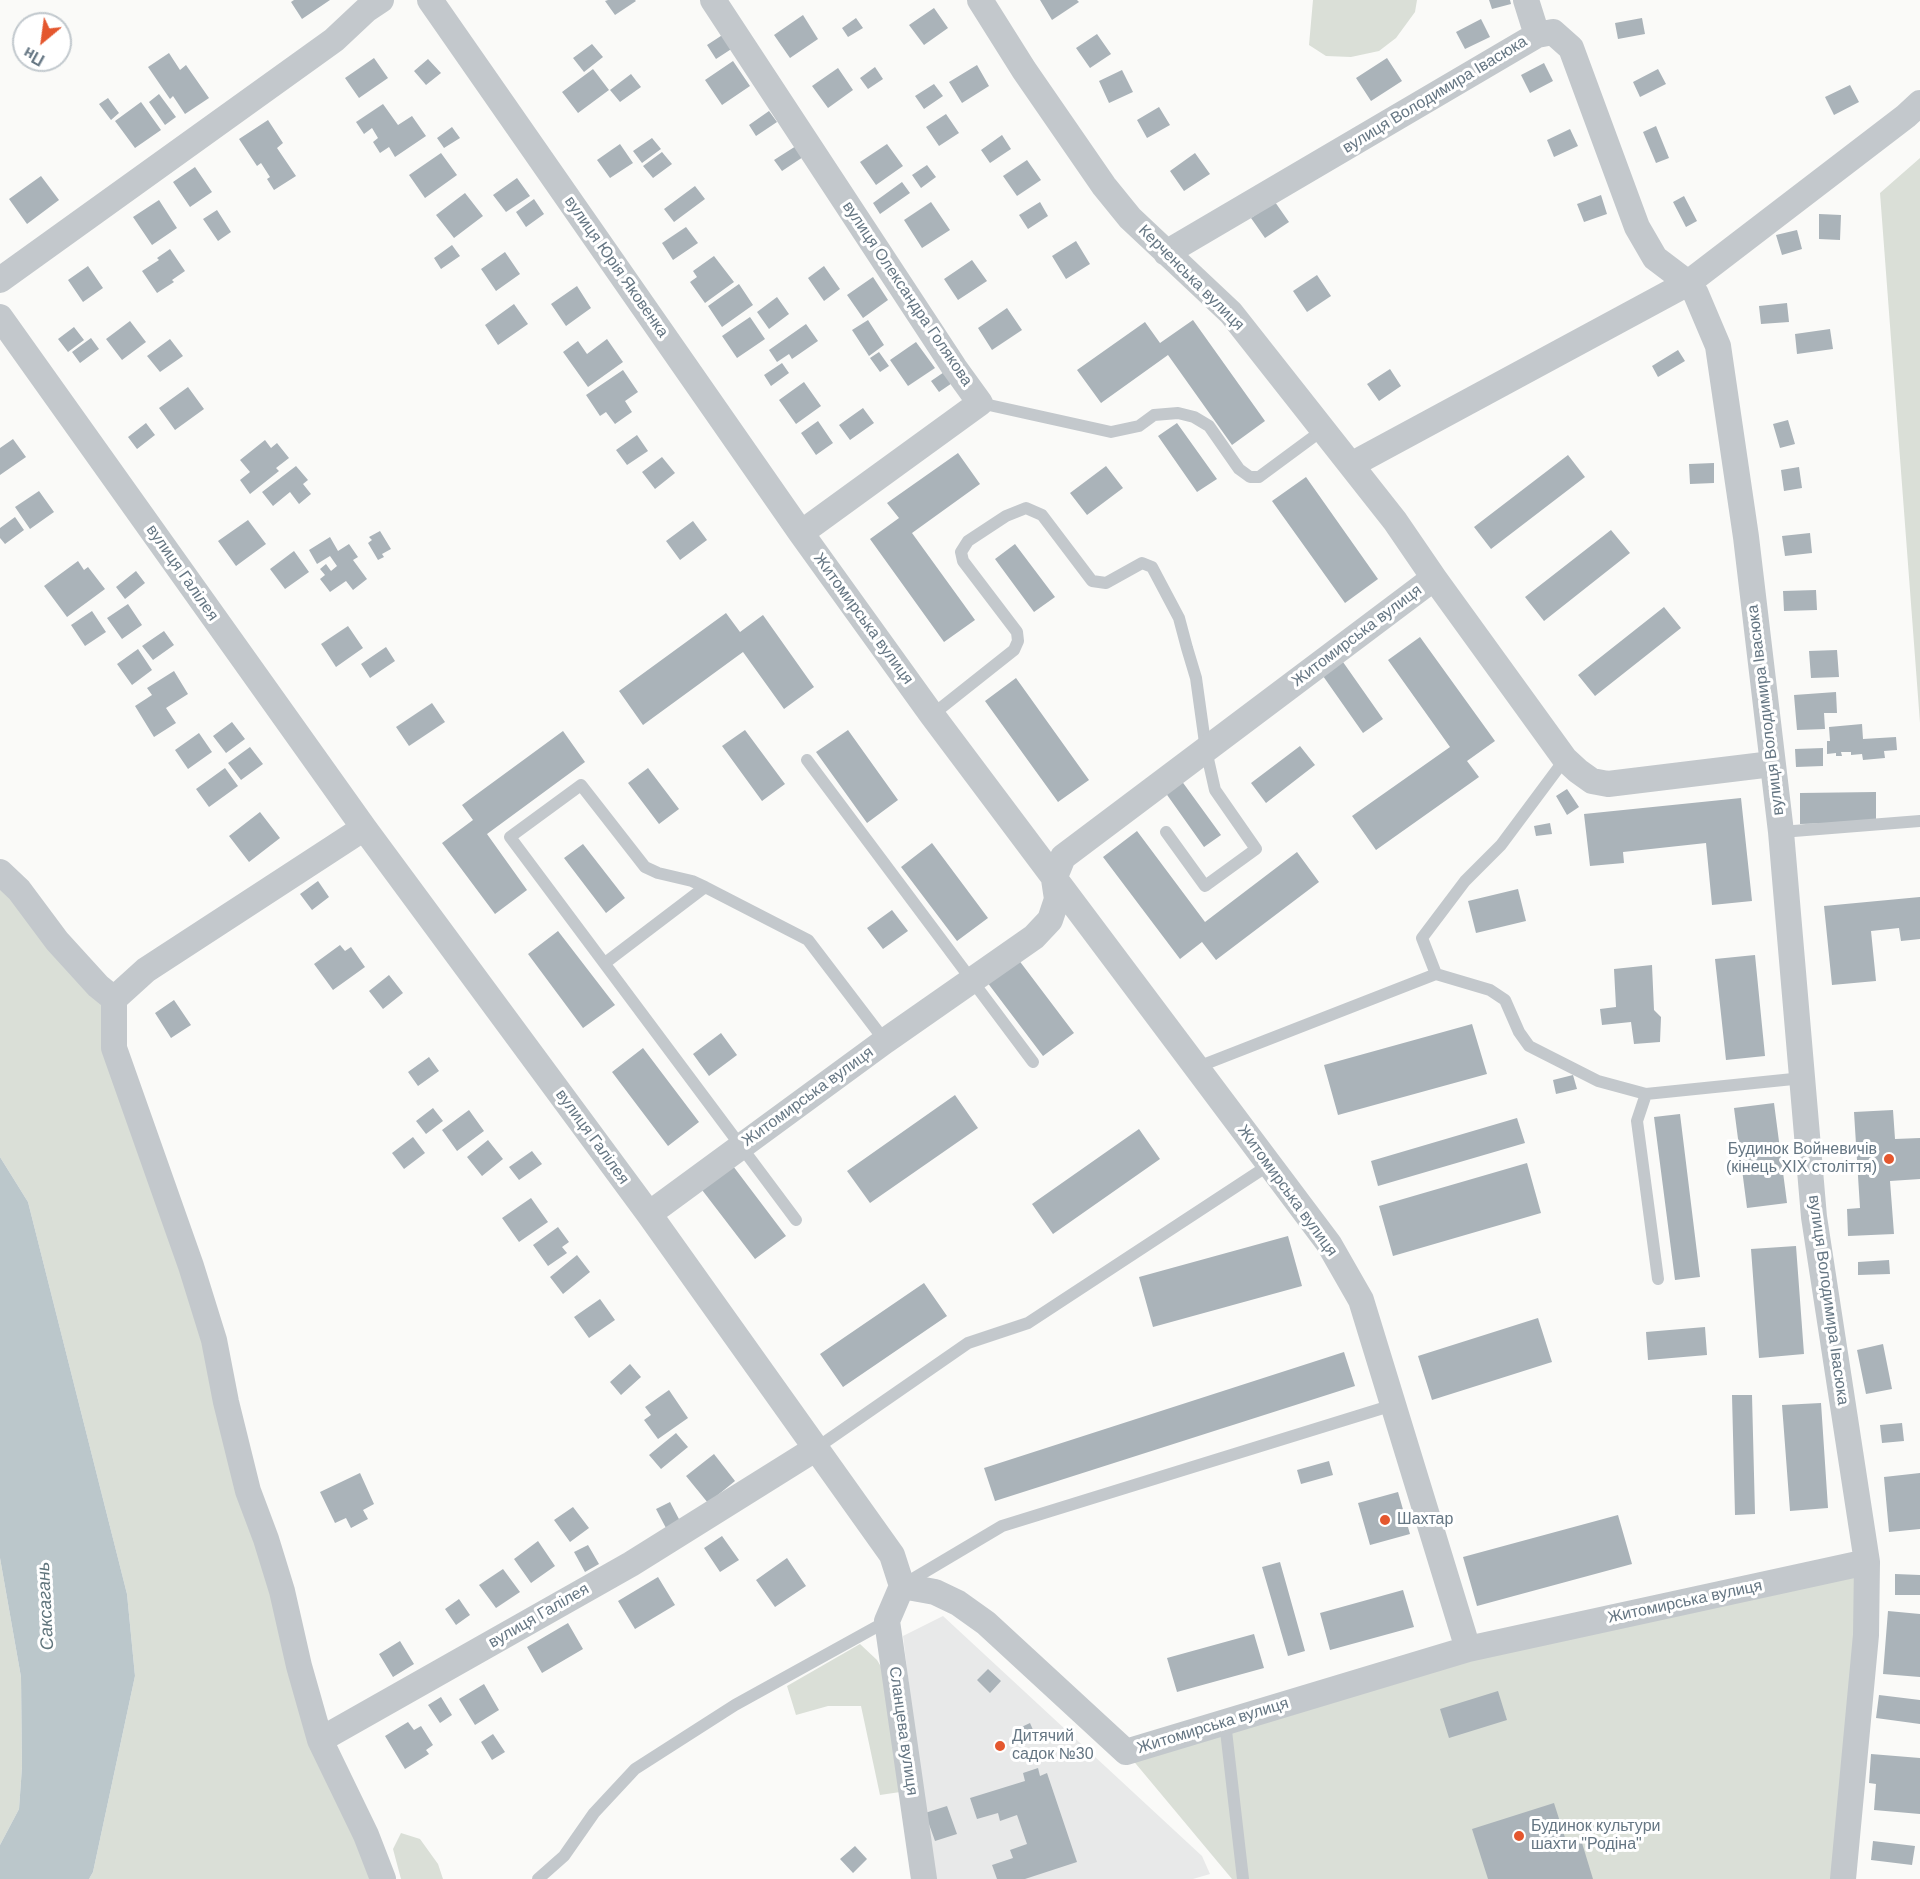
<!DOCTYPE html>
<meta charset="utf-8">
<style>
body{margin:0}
#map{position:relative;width:1920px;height:1879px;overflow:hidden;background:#fafaf8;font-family:Helvetica,sans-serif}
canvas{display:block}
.north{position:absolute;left:12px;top:12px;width:60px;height:60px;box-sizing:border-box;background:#fff;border:2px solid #c1c8cd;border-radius:50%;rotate:209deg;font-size:16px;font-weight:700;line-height:24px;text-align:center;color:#657683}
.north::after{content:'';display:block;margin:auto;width:21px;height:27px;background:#e4572e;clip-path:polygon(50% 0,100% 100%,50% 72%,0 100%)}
</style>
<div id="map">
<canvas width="1920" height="1879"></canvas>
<div class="north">Пн</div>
</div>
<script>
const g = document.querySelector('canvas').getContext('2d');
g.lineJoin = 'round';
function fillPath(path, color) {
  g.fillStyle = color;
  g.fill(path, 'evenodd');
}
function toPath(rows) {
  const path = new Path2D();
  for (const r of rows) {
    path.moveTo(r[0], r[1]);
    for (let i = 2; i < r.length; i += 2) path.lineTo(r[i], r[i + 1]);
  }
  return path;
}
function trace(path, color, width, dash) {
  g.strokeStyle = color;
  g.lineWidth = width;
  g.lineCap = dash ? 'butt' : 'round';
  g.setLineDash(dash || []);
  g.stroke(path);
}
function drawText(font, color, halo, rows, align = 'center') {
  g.font = font + ' Helvetica,sans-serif';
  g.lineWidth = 6;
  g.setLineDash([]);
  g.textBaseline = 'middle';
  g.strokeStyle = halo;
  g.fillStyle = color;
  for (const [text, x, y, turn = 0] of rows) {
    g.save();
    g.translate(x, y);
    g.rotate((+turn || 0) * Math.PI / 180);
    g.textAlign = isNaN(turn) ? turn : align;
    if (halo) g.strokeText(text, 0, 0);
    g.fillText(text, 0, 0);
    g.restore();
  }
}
const built = toPath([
 [943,1616,1202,1856,1210,1874,1193,1879,932,1879,903,1636]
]);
const green = toPath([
 [1313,0,1417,0,1415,12,1396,38,1379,51,1351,57,1326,56,1309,45],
 [1920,158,1920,723,1880,193],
 [0,872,98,986,113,1025,282,1591,383,1879,89,1879,93,1872,135,1676,127,1594,28,1202,0,1157],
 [0,1558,21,1677,22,1767,19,1809,0,1845],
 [1867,1562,1843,1879,1232,1879,1126,1752,1468,1649],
 [860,1644,877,1660,892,1685,907,1791,880,1795,861,1706,828,1706,796,1715,787,1686],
 [401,1833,420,1839,438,1864,443,1879,401,1879,393,1849]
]);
const water = toPath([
 [0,1157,28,1202,127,1594,135,1676,93,1872,89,1879,0,1879,0,1845,19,1809,22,1767,21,1677,0,1558]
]);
const building = toPath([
 [294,0,330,0,302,19,291,2],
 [608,0,635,0,636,1,615,15,605,1],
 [1040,0,1077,0,1079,2,1052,20],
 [1489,0,1510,0,1511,4,1492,9],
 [934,8,948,28,924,45,909,25],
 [803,15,818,39,790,58,774,35],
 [856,18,863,28,848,37,842,28],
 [1642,18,1645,34,1618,39,1615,23],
 [1481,19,1490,37,1465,49,1456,32],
 [727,32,736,46,716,59,707,45],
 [1097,34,1111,54,1090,68,1076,48],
 [592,44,603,57,584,72,573,58],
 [169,53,180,70,186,65,209,98,185,114,173,96,170,99,148,67],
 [374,58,388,78,359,98,345,78],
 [1387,58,1402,81,1371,101,1356,78],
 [428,59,441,73,426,85,414,71],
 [733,61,750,86,722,105,705,80],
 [1544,63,1553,81,1530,93,1521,75],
 [977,65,989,86,962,103,949,82],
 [875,67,883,79,868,89,860,78],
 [838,68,853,90,828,108,812,86],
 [593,69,609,90,578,113,562,92],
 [1658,69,1666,84,1640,97,1633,82],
 [1122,70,1133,92,1109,103,1099,81],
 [631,74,641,87,620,102,610,90],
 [934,84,943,96,924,109,915,96],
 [1850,85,1859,102,1834,115,1825,97],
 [159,94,176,117,165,125,149,102],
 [108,98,119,113,111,120,99,104],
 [141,102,161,130,135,148,115,121],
 [383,104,398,125,412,116,426,136,395,157,389,147,380,153,373,142,378,138,372,128,364,134,356,122],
 [1159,107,1170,125,1147,138,1137,120],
 [769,111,777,122,756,136,749,125],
 [946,114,959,133,939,146,926,127],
 [268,120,283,143,277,148,296,176,274,190,267,179,270,177,261,163,257,166,239,139],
 [1656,126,1669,158,1656,163,1643,132],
 [452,127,460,138,444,148,437,138],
 [1570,129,1578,146,1554,157,1547,140],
 [1002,135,1011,149,990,163,981,150],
 [652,138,661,149,642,163,633,151],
 [620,144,633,163,610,178,597,160],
 [887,144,903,166,876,185,860,162],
 [796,146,803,157,782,171,774,160],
 [662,152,672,164,653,178,643,166],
 [441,153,457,175,425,198,409,175],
 [1195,153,1210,174,1184,191,1170,171],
 [1027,160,1041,180,1017,196,1003,176],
 [927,165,936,177,921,188,912,175],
 [195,167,212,192,190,207,173,182],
 [41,176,59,200,27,224,9,199],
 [517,178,530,196,506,212,493,195],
 [902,182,910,193,880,214,873,203],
 [695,186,705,199,674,222,664,209],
 [465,193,483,216,454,238,436,215],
 [1601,195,1607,214,1584,222,1577,204],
 [1684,196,1697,221,1686,227,1673,202],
 [534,199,544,214,526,227,516,212],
 [159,200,177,228,152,245,133,217],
 [931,202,950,230,922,248,904,220],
 [1040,202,1048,216,1028,229,1019,215],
 [1275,202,1289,222,1265,238,1251,218],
 [217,210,231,232,218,241,203,219],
 [1819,214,1841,215,1840,240,1819,239],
 [686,227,698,243,673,260,662,243],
 [1797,230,1802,249,1782,255,1776,235],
 [1076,241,1090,264,1066,279,1052,256],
 [452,245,460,256,441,269,434,258],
 [170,249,185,271,172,280,174,282,157,293,142,271,159,260,157,258],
 [505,252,520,274,496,291,481,269],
 [714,256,734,282,705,303,690,282,697,277,693,271],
 [972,260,987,281,958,300,944,279],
 [88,266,103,288,83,302,68,280],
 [824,266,840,289,824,301,808,278],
 [1317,275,1331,296,1307,312,1293,291],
 [873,277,888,300,863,318,847,295],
 [739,284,753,305,722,327,708,306],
 [577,286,591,308,566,326,551,304],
 [777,297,789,314,769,329,757,312],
 [1787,303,1789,322,1761,324,1759,306],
 [514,304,528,324,498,345,485,325],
 [1007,308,1022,330,992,350,978,328],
 [750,317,765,339,737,358,722,336],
 [868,320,884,345,869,356,852,330],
 [1193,320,1265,421,1232,445,1168,355,1101,403,1077,370,1145,322,1160,343],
 [130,321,146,342,122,360,106,339],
 [806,324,818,341,792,359,789,354,777,362,769,350],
 [74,327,84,340,68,352,58,339],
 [1830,329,1833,349,1797,354,1795,334],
 [91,338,99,349,80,363,72,352],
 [170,339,183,356,160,372,147,356],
 [607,339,623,362,588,387,563,352,578,341,587,354],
 [916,342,935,368,908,386,890,360],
 [1678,350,1685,361,1658,377,1652,366],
 [879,352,889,366,880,372,870,358],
 [782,363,789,373,771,386,764,375],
 [950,368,958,379,939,392,931,381],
 [1390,369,1401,386,1379,401,1367,384],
 [623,370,638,392,625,401,632,412,615,424,606,412,600,416,586,395],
 [804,382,821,406,796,424,779,400],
 [188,387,204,409,175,430,159,408],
 [863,408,874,423,850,440,839,425],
 [1788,420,1795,444,1780,448,1773,424],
 [818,421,833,443,816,455,801,433],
 [146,423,155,435,137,449,128,437],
 [1177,423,1217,479,1197,492,1158,436],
 [637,435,648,451,627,465,616,450],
 [13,439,26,457,0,475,0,448],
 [265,440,271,448,277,443,289,458,276,468,279,471,250,494,240,480,250,472,240,460],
 [958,453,980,484,912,533,975,620,944,642,870,539,899,518,887,503],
 [1568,455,1585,477,1491,549,1474,527],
 [662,457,675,473,655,489,642,472],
 [1714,463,1714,483,1690,484,1689,464],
 [296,466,308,480,303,484,311,494,299,504,290,492,273,506,262,492],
 [1106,466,1123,488,1087,515,1070,493],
 [1799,467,1802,488,1784,491,1781,470],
 [1306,477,1378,579,1345,603,1272,501],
 [39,491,54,512,30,529,15,507],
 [15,517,24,530,5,544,0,538,0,528],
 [248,520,266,544,236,566,218,541],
 [693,521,707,540,680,560,666,541],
 [1611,530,1630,553,1544,621,1525,597],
 [380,531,391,549,382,554,384,557,378,560,368,543,372,540,369,537],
 [1810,533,1812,553,1785,556,1782,536],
 [330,537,338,551,349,544,358,557,353,560,367,579,353,590,346,581,330,592,320,579,325,575,320,569,326,564,331,571,337,566,330,556,317,564,309,550],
 [1015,544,1055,597,1034,612,995,559],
 [294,551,309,572,285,589,270,569],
 [78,561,84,570,88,567,105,589,67,617,44,586],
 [136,571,145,583,125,599,116,587],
 [1816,590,1817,610,1784,611,1783,591],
 [128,604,142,625,122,639,107,618],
 [1664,607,1681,628,1595,696,1578,675],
 [92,611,106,632,85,646,71,625],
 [726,613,740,632,763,615,814,687,784,709,743,652,643,725,619,691],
 [348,626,363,648,336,667,321,644],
 [164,631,174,645,153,660,142,646],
 [1420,637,1495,741,1467,761,1479,777,1376,850,1352,816,1450,747,1388,660],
 [386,647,395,661,370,678,361,664],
 [138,649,152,670,132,685,117,664],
 [1837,650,1839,677,1811,678,1809,651],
 [1343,662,1383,719,1363,733,1323,676],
 [174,671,188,694,166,708,176,723,154,737,135,706,152,695,147,688],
 [1016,678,1089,780,1058,802,985,701],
 [1836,692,1837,713,1824,713,1825,729,1797,730,1794,695],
 [432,703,445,722,409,746,396,727],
 [232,722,245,739,226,753,213,736],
 [1862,724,1863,739,1896,737,1897,750,1884,751,1885,758,1863,760,1862,754,1851,755,1851,752,1841,752,1842,756,1836,756,1836,753,1827,754,1827,741,1830,741,1829,727],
 [745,730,785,784,762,801,722,746],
 [848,730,898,800,867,823,816,752],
 [563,731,585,762,487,834,527,890,495,914,442,843,473,820,462,805],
 [199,733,212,752,188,769,175,750],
 [1300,746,1315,765,1266,803,1251,783],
 [250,747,263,764,241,780,228,763],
 [1823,748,1823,766,1796,767,1795,749],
 [225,768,238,786,209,807,196,789],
 [648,768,679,809,659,824,628,783],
 [1181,780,1221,835,1204,847,1165,792],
 [1567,789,1579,807,1567,815,1556,796],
 [1876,792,1876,822,1800,824,1800,793],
 [1741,798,1752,901,1712,905,1706,843,1623,852,1624,863,1590,866,1584,814],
 [260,812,280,838,249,862,229,836],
 [1550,823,1552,834,1536,836,1534,826],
 [1137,831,1205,922,1297,852,1319,882,1216,960,1202,942,1180,959,1103,857],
 [932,843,988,918,957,941,901,867],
 [583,844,625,898,606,913,564,858],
 [318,881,329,897,312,910,300,894],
 [1518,889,1526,921,1476,933,1468,901],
 [1920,897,1920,939,1901,941,1899,928,1871,931,1876,981,1832,985,1824,906],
 [892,910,908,931,883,949,867,928],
 [558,931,615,1005,583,1028,528,954],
 [340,945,345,951,351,947,365,967,333,990,314,964],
 [1755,955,1765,1056,1726,1060,1715,959],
 [1018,959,1074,1033,1043,1056,987,982],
 [1652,965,1654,1010,1661,1017,1660,1042,1634,1044,1631,1022,1602,1025,1600,1009,1616,1007,1614,969],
 [389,975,403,993,383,1009,369,991],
 [174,1000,191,1025,171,1038,155,1013],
 [1472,1024,1487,1074,1338,1115,1324,1065],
 [721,1033,737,1055,709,1076,693,1054],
 [643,1048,699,1122,668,1146,612,1072],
 [429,1057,439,1071,418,1086,408,1072],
 [1573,1075,1577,1089,1556,1094,1553,1080],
 [955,1095,978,1128,870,1203,847,1171],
 [1774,1103,1787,1203,1747,1208,1734,1108],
 [433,1108,443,1121,426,1134,416,1121],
 [469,1110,484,1131,457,1151,442,1130],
 [1893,1110,1895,1139,1920,1138,1920,1179,1890,1181,1894,1234,1848,1236,1847,1209,1860,1208,1854,1112],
 [1680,1114,1700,1277,1675,1280,1654,1117],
 [1517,1118,1525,1143,1378,1186,1371,1161],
 [1139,1129,1160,1159,1053,1234,1032,1204],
 [413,1137,425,1153,404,1169,392,1153],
 [488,1140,503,1159,482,1176,467,1157],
 [532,1151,542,1164,519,1180,509,1167],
 [730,1162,786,1236,755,1259,699,1186],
 [1527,1163,1541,1213,1393,1256,1379,1206],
 [531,1198,548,1222,519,1242,502,1218],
 [558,1227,569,1242,562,1247,567,1253,548,1266,533,1245],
 [1288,1236,1302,1286,1153,1327,1139,1277],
 [1796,1246,1804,1354,1759,1358,1751,1249],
 [577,1255,590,1272,563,1294,550,1277],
 [1889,1260,1890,1274,1858,1275,1858,1262],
 [924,1283,947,1316,843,1387,820,1354],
 [600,1299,615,1320,589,1338,574,1317],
 [1538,1318,1552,1362,1432,1400,1418,1356],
 [1705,1327,1707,1355,1648,1360,1646,1332],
 [1883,1344,1892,1389,1866,1394,1857,1350],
 [1344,1352,1355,1386,995,1501,984,1468],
 [630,1364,641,1377,621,1395,610,1382],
 [669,1390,688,1418,658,1439,644,1420,651,1415,645,1407],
 [1732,1395,1752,1395,1755,1514,1735,1515],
 [1821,1403,1828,1508,1790,1511,1782,1405],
 [1902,1423,1904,1441,1882,1443,1880,1425],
 [676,1433,688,1447,661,1469,649,1455],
 [714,1454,735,1481,708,1503,686,1476],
 [1329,1461,1333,1475,1301,1484,1297,1470],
 [360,1473,374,1504,363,1510,368,1519,351,1528,346,1518,335,1523,320,1492],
 [1920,1473,1920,1529,1889,1532,1884,1477],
 [1398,1492,1410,1534,1370,1545,1358,1503],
 [670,1502,680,1521,666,1528,656,1509],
 [573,1507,589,1528,570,1542,554,1520],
 [1618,1515,1632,1564,1477,1606,1463,1557],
 [722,1536,739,1560,720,1572,704,1548],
 [538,1541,555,1566,531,1583,514,1559],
 [588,1545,599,1564,585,1572,574,1552],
 [787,1558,806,1586,775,1607,756,1580],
 [1280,1562,1305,1651,1288,1656,1262,1567],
 [503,1569,520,1592,496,1608,479,1585],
 [1895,1574,1920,1575,1920,1595,1895,1595],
 [658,1577,675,1605,635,1629,618,1601],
 [1403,1590,1414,1627,1330,1650,1320,1613],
 [459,1599,470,1615,456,1625,445,1609],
 [1888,1611,1920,1614,1920,1677,1883,1674],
 [568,1623,583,1649,542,1673,527,1647],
 [1254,1634,1264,1668,1177,1692,1167,1658],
 [400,1641,414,1664,393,1677,379,1654],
 [988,1669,1001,1681,990,1693,977,1680],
 [484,1684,499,1710,475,1725,459,1699],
 [1498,1691,1507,1720,1449,1738,1440,1709],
 [1879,1695,1920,1700,1920,1724,1876,1718],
 [441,1697,452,1715,440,1723,428,1705],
 [408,1722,414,1730,421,1726,433,1745,426,1750,429,1754,405,1769,385,1736],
 [1030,1723,1037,1739,1020,1747,1013,1731],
 [493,1734,505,1752,492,1760,481,1742],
 [1871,1754,1920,1758,1920,1814,1874,1810,1876,1784,1869,1783],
 [1038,1768,1040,1776,1047,1773,1077,1862,1025,1879,997,1879,992,1865,1013,1858,1010,1850,1027,1844,1017,1815,1000,1821,998,1813,977,1819,970,1798,1025,1781,1023,1773],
 [1554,1803,1568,1847,1582,1843,1593,1879,1488,1879,1472,1829],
 [947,1806,957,1834,935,1841,925,1813],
 [1873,1841,1915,1846,1912,1865,1871,1860],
 [855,1846,867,1859,853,1873,840,1859]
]);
const service = toPath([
 [980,403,1111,432,1139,426,1154,415,1178,413,1194,417,1209,426,1239,469,1250,477,1259,477,1324,429],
 [932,715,1014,650,1018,641,1017,632,963,561,961,552,968,541,1006,516,1026,508,1042,515,1092,581,1106,583,1142,563,1152,567,1179,618,1187,648,1196,678,1206,750,1215,790,1256,849,1205,886,1166,832],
 [807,760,1033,1062],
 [1781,832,1920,821],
 [605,963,705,887],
 [1436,974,1422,938,1465,881,1501,845,1565,759],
 [1195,1068,1436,974,1490,990,1505,1000,1519,1032,1529,1046,1598,1081,1646,1094,1803,1078],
 [1646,1094,1637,1121,1658,1279],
 [796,1220,510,837,581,785,645,867,658,873,692,881,705,887,808,940,885,1041],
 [815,1449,968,1343,1028,1323,1269,1165],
 [906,1583,1002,1526,1393,1405],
 [1225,1722,1243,1879],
 [538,1879,564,1856,594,1813,635,1769,735,1705,887,1621]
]);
const minor = toPath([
 [430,0,801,533,932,715,1329,1244,1361,1300,1468,1649,1867,1562],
 [713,0,954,367,980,403,801,533],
 [980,0,1024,70,1104,186,1130,218,1231,313,1395,521,1434,578],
 [1526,0,1537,35],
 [1166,253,1537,35,1553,32,1571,48,1637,227,1655,258,1688,283,1696,294,1718,346,1746,537,1781,832,1814,1217,1867,1562,1866,1635,1843,1879],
 [0,280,334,40,366,10,381,0],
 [0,317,364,828,649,1214,892,1555,902,1586],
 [1351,465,1688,283,1906,116,1920,103],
 [0,872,19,890,57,941,98,986,114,999],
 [114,999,114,1048,191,1266,214,1340,226,1402,248,1491,266,1539,282,1591,299,1666,320,1740,366,1835,383,1879],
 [114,999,146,970,364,828],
 [649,1214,885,1041,1034,937,1050,920,1057,899,1054,879,1063,857,1434,578,1565,759,1578,771,1592,781,1608,784,1772,764],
 [902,1586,935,1592,958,1603,986,1623,1126,1752,1468,1649],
 [902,1586,887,1621,924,1879],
 [320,1740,631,1564,815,1449]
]);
const markers = [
 [1889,1159,6,"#e4572e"],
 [1385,1520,6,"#e4572e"],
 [1000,1746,6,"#e4572e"],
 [1519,1836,6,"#e4572e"]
];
const streetNames = [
 ["вулиця Володимира Івасюка",1435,95,-31],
 ["вулиця Юрія Яковенка",616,267,55],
 ["Керченська вулиця",1191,278,45],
 ["вулиця Олександра Голякова",907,294,56],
 ["вулиця Галілея",182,573,55],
 ["Житомирська вулиця",863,619,54],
 ["Житомирська вулиця",1357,636,-37],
 ["вулиця Володимира Івасюка",1766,710,-97],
 ["Житомирська вулиця",808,1097,-36],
 ["вулиця Галілея",592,1137,54],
 ["Житомирська вулиця",1287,1191,54],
 ["вулиця Володимира Івасюка",1828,1300,82],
 ["Житомирська вулиця",1685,1602,-12],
 ["вулиця Галілея",539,1616,-30],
 ["Житомирська вулиця",1213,1726,-17],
 ["Сланцева вулиця",903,1731,82]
];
const poiNames = [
 ["Будинок Войневичів",1877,1150,"right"],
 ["(кінець ХІХ століття)",1877,1168,"right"],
 ["Шахтар",1397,1520],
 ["Дитячий",1012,1737],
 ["садок №30",1012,1755],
 ["Будинок культури",1531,1827],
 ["шахти \"Родіна\"",1531,1845]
];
const waterNames = [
 ["Саксагань",46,1606,-93]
];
fillPath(built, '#e8e9e9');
fillPath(green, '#dadfd7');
fillPath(water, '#bbc7cb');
fillPath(building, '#aab3b9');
trace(service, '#c3c8cc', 12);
trace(minor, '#c3c8cc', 26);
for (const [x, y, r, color] of markers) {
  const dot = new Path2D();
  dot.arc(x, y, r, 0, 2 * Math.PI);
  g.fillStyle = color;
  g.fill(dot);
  trace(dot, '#fff', 2);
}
drawText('16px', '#657683', '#fff', streetNames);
drawText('16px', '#657683', '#fff', poiNames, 'left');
drawText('italic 18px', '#60757c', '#fff', waterNames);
</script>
